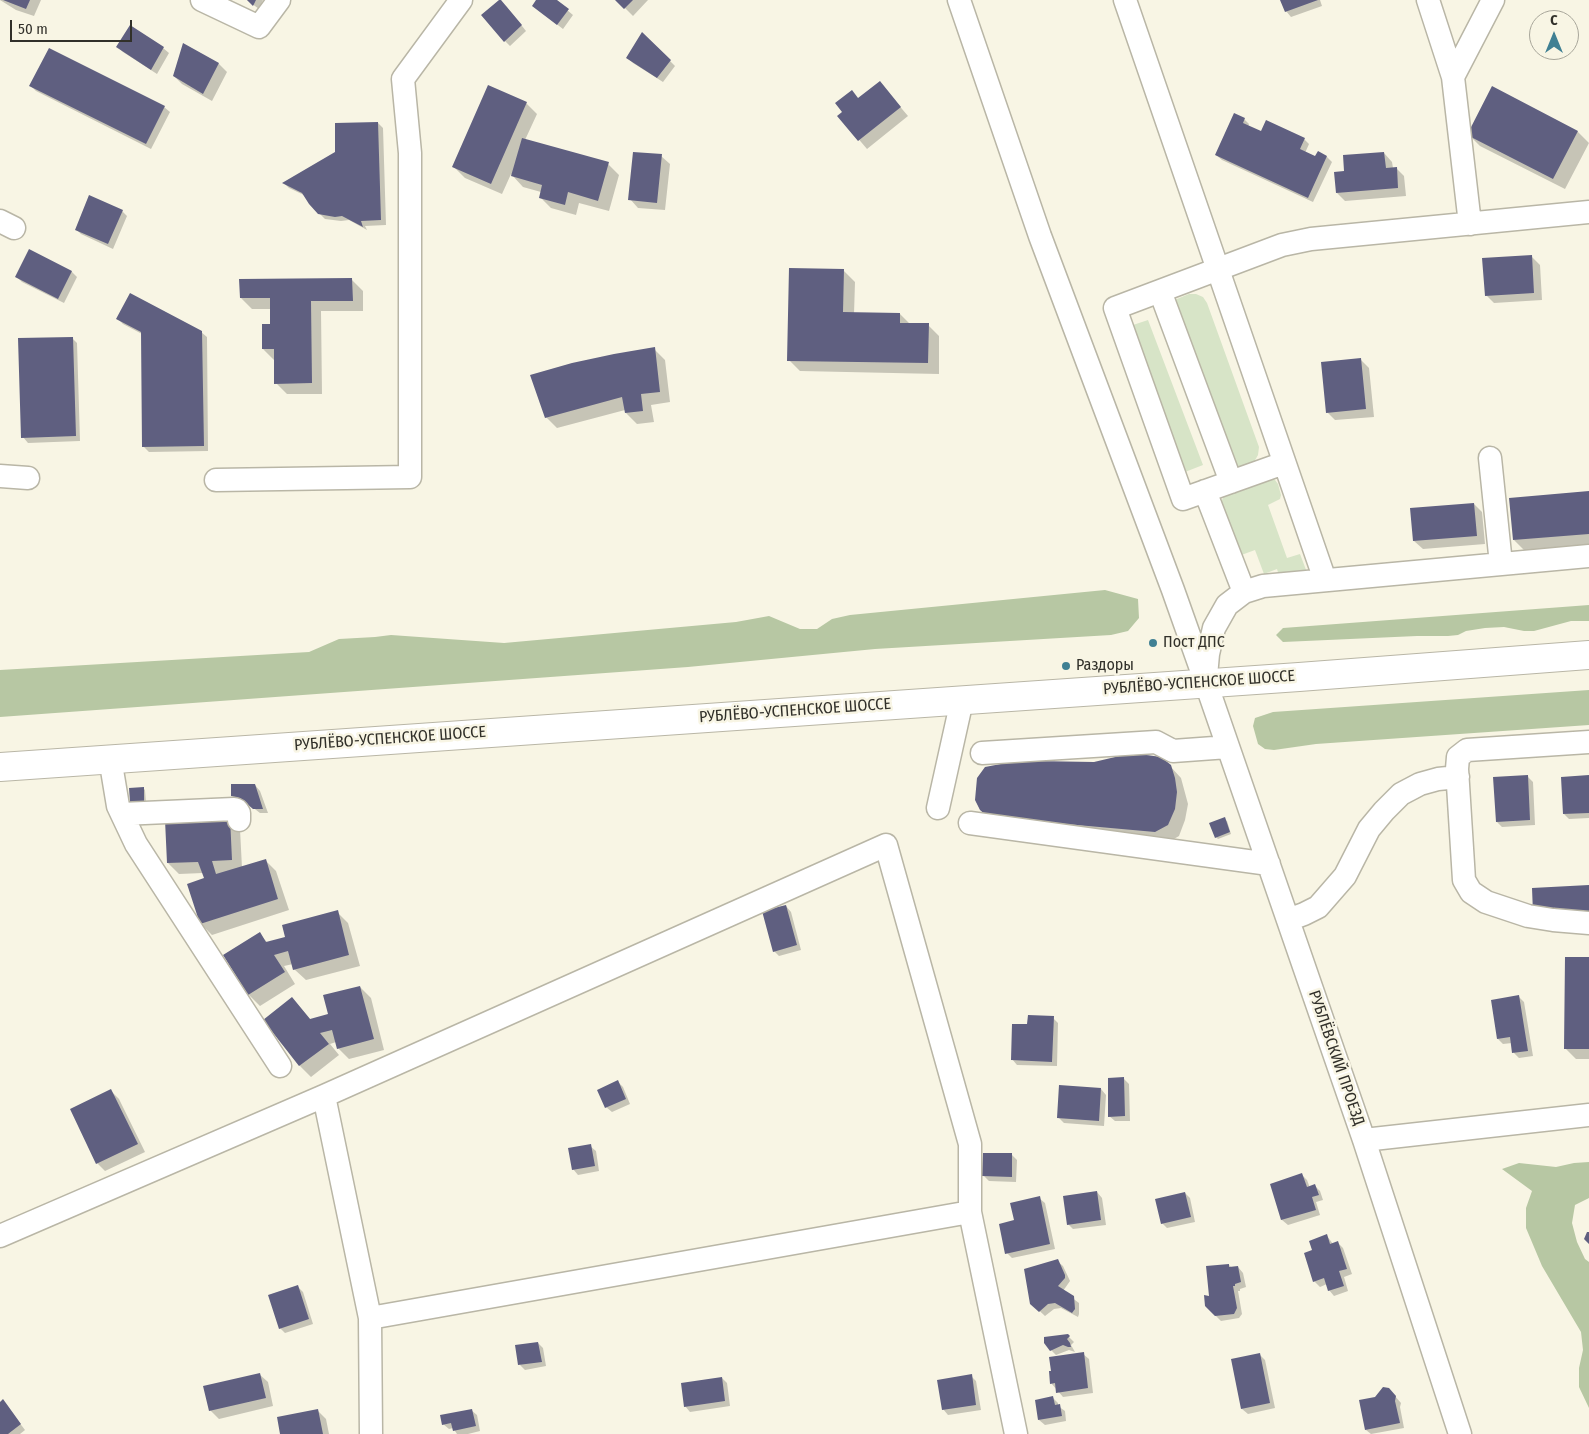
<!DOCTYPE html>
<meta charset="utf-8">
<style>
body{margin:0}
#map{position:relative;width:1589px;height:1434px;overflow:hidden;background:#f8f5e4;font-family:"Fira Sans Condensed",sans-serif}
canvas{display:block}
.north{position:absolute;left:1529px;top:10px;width:50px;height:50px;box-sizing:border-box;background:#f8f5e4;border:1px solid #a8a69a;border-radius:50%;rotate:0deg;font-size:14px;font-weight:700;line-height:20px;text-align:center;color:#31302a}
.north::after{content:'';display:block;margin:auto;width:18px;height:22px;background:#408093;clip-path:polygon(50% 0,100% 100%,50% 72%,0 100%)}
.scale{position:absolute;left:10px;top:20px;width:122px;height:22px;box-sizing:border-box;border:2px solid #31302a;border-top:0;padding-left:6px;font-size:15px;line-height:18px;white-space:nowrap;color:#31302a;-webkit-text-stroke:4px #f8f5e4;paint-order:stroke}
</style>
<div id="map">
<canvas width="1589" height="1434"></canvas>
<div class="north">С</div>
<div class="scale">50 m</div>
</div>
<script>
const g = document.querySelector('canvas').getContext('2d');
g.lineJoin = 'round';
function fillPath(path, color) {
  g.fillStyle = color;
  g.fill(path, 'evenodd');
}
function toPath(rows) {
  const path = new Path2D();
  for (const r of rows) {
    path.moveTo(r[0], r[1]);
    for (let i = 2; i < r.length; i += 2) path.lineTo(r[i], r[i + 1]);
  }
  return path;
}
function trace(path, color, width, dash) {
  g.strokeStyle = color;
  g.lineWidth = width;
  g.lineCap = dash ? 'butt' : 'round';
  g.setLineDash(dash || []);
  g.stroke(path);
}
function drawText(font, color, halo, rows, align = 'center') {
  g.font = font + ' "Fira Sans Condensed",sans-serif';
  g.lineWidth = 5;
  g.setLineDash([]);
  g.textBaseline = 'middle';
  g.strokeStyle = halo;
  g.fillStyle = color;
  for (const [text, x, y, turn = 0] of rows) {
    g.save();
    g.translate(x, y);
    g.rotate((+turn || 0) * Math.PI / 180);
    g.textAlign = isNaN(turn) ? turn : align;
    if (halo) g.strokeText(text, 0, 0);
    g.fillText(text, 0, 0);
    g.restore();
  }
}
const green = toPath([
 [1189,294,1196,294,1203,297,1207,303,1259,447,1258,455,1254,462,1235,470,1172,301],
 [1148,320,1203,465,1185,472,1130,326],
 [1270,477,1275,480,1278,484,1281,495,1280,499,1268,505,1287,558,1300,554,1308,575,1280,579,1277,569,1264,574,1255,550,1236,557,1220,504,1225,494]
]);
const forest = toPath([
 [1105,590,1138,599,1139,618,1128,631,1111,635,875,649,688,667,0,717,0,670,309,652,339,639,375,637,391,635,504,643,736,622,769,616,800,629,817,629,832,619,850,615],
 [1589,605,1589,621,1571,621,1534,631,1524,631,1504,627,1485,628,1466,631,1458,635,1448,636,1417,636,1283,642,1276,635,1283,628],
 [1589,690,1589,725,1316,744,1274,750,1265,749,1258,744,1253,726,1255,718,1273,712],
 [1589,1162,1589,1198,1575,1205,1572,1223,1577,1242,1585,1259,1589,1262,1589,1408,1579,1387,1579,1368,1583,1350,1581,1332,1542,1266,1526,1228,1526,1208,1532,1191,1502,1169,1519,1163,1556,1167,1574,1163]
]);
const shadow = toPath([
 [0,0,41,0,34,16,16,10],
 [247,0,263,0,259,9],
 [538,0,555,0,573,15,563,29,533,6],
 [617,0,648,0,633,16],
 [1282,0,1320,0,1322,6,1291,17,1286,11],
 [506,6,526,31,510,46,505,41],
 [643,34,675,66,663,82,633,63,628,58],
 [184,45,219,64,227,72,212,101,182,84,174,76],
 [118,47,163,48,169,53,157,74,123,52],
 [880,83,908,116,867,149,839,116],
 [31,86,164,107,170,112,151,149,36,91],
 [1493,88,1578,132,1589,143,1565,189,1480,146,1469,135],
 [526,103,537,114,525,140,608,164,619,175,609,211,579,203,576,215,551,208,540,197,541,192,523,187,511,174,502,194,465,178,454,167],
 [1244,119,1249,124,1248,127,1261,133,1304,139,1309,144,1305,153,1316,158,1327,157,1332,162,1313,202,1222,160,1216,155],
 [378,123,383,128,386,225,365,226,367,230,349,220,341,221,325,219,310,204,306,196,289,188,284,183,337,153],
 [1384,153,1392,162,1393,168,1396,168,1404,176,1406,196,1345,201,1337,193,1345,173],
 [661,156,670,164,665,210,638,208,630,199],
 [122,211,127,216,113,249,81,234,76,229],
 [30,251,72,272,77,277,64,303,22,282,17,277],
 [1531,256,1540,265,1542,300,1494,303,1486,295],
 [844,271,855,282,854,314,900,314,910,324,928,325,939,336,939,374,800,371,789,360],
 [352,280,363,291,363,311,321,311,322,394,287,394,276,383,274,360,263,349,271,325,271,309,252,309,241,298],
 [118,319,201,332,207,337,208,451,149,452,144,447,142,334,123,324],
 [72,338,77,343,80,441,28,443,23,437],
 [654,349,665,360,670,402,651,405,654,422,637,424,626,413,625,410,557,428,546,417],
 [1361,360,1369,368,1374,417,1335,420,1327,412],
 [1589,492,1589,545,1525,551,1514,540],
 [1474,504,1482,512,1485,544,1423,549,1414,541,1411,510],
 [1170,766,1181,778,1188,804,1185,820,1179,836,1167,843,1000,828],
 [1528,777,1533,782,1535,825,1502,827,1497,822],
 [1589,777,1589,818,1569,819,1564,814],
 [255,785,260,791,268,813,260,813,247,803,238,801,232,795],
 [143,788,145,790,146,803,133,804,131,802],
 [229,818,240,829,242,868,265,860,276,871,289,910,212,935,201,924,205,879,203,873,179,874,168,863],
 [1224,819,1227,821,1231,834,1218,839,1216,837],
 [786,906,791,912,801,950,779,956,774,951],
 [337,912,348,923,360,966,306,980,294,969,293,964,284,966,295,984,260,1006,249,995,224,955,259,934,268,943,286,938],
 [1589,959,1589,1059,1576,1059,1565,1048],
 [360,987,371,998,384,1050,349,1059,338,1048,336,1042,330,1044,339,1055,311,1077,300,1066,264,1020,292,998,311,1020,329,1015],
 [1519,997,1524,1002,1533,1056,1519,1058,1514,1053,1512,1043,1503,1044,1498,1039,1492,1001],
 [1053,1018,1058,1023,1057,1066,1017,1065,1012,1059],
 [1124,1079,1129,1084,1130,1121,1115,1121,1109,1116],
 [618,1082,623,1087,630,1104,612,1112,606,1107],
 [1101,1089,1106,1095,1104,1126,1064,1123,1058,1117],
 [111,1091,119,1099,145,1152,105,1171,97,1163],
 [590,1146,596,1151,599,1171,578,1175,573,1169],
 [1012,1155,1017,1160,1016,1182,989,1181,984,1176],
 [1302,1175,1307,1180,1310,1188,1315,1186,1320,1191,1323,1200,1316,1202,1320,1215,1288,1225,1282,1220,1271,1184],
 [1097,1192,1102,1198,1106,1225,1073,1229,1068,1224],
 [1185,1193,1190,1198,1195,1222,1167,1228,1162,1223],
 [1039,1198,1045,1203,1055,1249,1012,1258,1007,1253,1015,1221],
 [1327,1236,1333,1244,1338,1243,1343,1248,1352,1274,1344,1277,1348,1291,1334,1296,1329,1290,1327,1284,1320,1287,1314,1281,1314,1251],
 [1057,1261,1063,1266,1070,1281,1063,1291,1079,1303,1079,1314,1078,1317,1061,1308,1054,1309,1045,1316,1031,1303],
 [1229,1265,1232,1268,1238,1267,1243,1273,1246,1287,1240,1289,1240,1291,1238,1291,1242,1314,1239,1318,1221,1321,1206,1306],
 [298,1287,303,1292,313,1324,285,1333,280,1328],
 [1067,1335,1074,1342,1071,1345,1075,1352,1069,1350,1056,1355,1051,1350],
 [538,1343,543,1348,546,1366,525,1370,520,1365],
 [1083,1354,1089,1359,1093,1393,1063,1397,1051,1383],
 [1260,1355,1265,1360,1275,1408,1248,1414,1242,1409],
 [259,1374,268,1382,273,1406,219,1419,210,1410],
 [971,1376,976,1381,981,1410,948,1415,943,1409],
 [722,1378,727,1383,730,1406,690,1412,685,1406],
 [1394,1395,1401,1403,1400,1407,1404,1428,1371,1434,1366,1430],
 [1053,1398,1058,1403,1058,1406,1065,1411,1066,1421,1045,1425,1039,1420],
 [3,1401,25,1430,20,1434,0,1434,0,1403],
 [471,1410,477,1415,480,1431,468,1434,457,1434,453,1428,449,1429,443,1424],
 [318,1411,326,1419,329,1434,281,1434]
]);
const building = toPath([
 [3,0,30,0,26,9],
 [247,0,256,0,253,6],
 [499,0,501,0,522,25,504,42,481,15],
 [536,0,557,0,569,9,557,25,532,6],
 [615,0,633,0,624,9],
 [1280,0,1318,0,1285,12],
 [130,25,164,47,151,70,116,47],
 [642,32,671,60,657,78,626,58],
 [183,43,219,63,203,94,173,76],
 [49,48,165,106,146,144,29,86],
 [880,81,901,107,858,141,837,116,842,112,835,103,852,90,858,98],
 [488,85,527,102,491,184,452,167],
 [1492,86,1578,131,1553,179,1467,135],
 [1234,113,1245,118,1243,123,1261,131,1266,120,1305,138,1300,149,1315,156,1318,151,1327,156,1308,198,1215,155],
 [378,122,381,220,361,221,363,227,342,216,335,217,318,214,309,204,302,193,282,183,335,152,335,123],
 [522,138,609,162,598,201,568,192,565,205,539,198,542,185,511,176],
 [633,152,662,154,657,203,628,200],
 [1384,152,1386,168,1397,167,1398,188,1336,193,1334,172,1344,171,1343,155],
 [89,195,123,210,108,244,75,230],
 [29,249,72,271,58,299,15,277],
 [1532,255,1534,293,1485,296,1482,258],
 [789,268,844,269,843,312,900,313,900,323,929,323,928,363,787,361],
 [352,278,353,301,311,301,312,383,274,384,274,349,262,349,262,324,270,324,270,298,240,298,239,279],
 [130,293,202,331,204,446,142,447,141,332,116,319],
 [73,337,76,436,21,438,18,338],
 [655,347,660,392,641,394,643,411,625,413,622,397,545,418,530,375,572,363,614,354],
 [1361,358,1366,409,1326,413,1321,362],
 [1589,491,1589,534,1513,540,1509,498],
 [1474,503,1477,536,1413,541,1410,508],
 [1132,753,1161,757,1171,765,1175,778,1177,792,1175,809,1168,825,1155,832,988,817,980,810,975,800,977,778,985,767,1006,763,1034,761,1094,762],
 [1528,775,1530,820,1496,822,1493,777],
 [1589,775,1589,813,1563,814,1561,777],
 [231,784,255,784,263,809,253,809,240,798,231,796],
 [144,787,144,802,130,802,129,788],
 [230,817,232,860,212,861,216,874,266,859,278,899,200,924,187,884,204,878,198,862,167,863,165,820],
 [1225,817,1230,832,1215,838,1209,823],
 [1589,885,1589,913,1533,913,1532,888],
 [786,905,797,945,773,952,762,911],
 [338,910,349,955,293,970,288,951,274,955,285,972,248,995,223,955,260,932,266,942,285,937,282,925],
 [1565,957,1589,957,1589,1049,1564,1049],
 [360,986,374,1039,337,1049,332,1030,320,1033,329,1044,299,1066,263,1020,292,997,310,1019,328,1014,323,995],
 [1519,995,1528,1051,1512,1053,1510,1037,1497,1039,1491,1000],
 [1028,1015,1054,1016,1052,1062,1011,1060,1012,1024,1027,1024],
 [1124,1077,1125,1116,1108,1117,1108,1078],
 [618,1080,626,1099,605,1108,597,1090],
 [1059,1085,1101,1088,1099,1121,1057,1118],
 [111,1089,138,1144,96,1164,70,1109],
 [591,1144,595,1166,572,1170,568,1148],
 [983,1153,1012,1153,1012,1177,982,1176],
 [1302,1173,1307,1187,1315,1184,1319,1195,1312,1197,1316,1210,1281,1220,1270,1184],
 [1097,1191,1101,1220,1067,1225,1063,1196],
 [1185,1192,1191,1217,1161,1224,1155,1199],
 [1040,1196,1050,1244,1005,1254,999,1224,1014,1220,1010,1203],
 [1587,1232,1589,1232,1589,1244,1584,1239],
 [1327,1234,1330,1244,1338,1241,1347,1269,1339,1271,1344,1286,1328,1291,1324,1278,1313,1282,1304,1253,1312,1250,1309,1241],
 [1058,1259,1065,1275,1065,1278,1058,1286,1074,1296,1075,1309,1072,1313,1055,1303,1048,1304,1039,1312,1030,1304,1024,1269],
 [1229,1264,1229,1267,1238,1266,1241,1282,1235,1284,1235,1286,1233,1286,1237,1308,1234,1314,1215,1316,1205,1306,1204,1295,1209,1296,1206,1266],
 [298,1285,309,1319,279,1329,268,1295],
 [1068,1334,1070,1336,1067,1339,1070,1343,1071,1347,1068,1347,1063,1345,1050,1351,1044,1343,1044,1337],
 [538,1342,542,1362,518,1365,515,1345],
 [1084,1352,1088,1388,1056,1393,1055,1383,1050,1384,1049,1371,1051,1371,1049,1357],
 [1260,1353,1270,1403,1241,1409,1231,1359],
 [260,1373,266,1398,209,1411,203,1386],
 [972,1374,976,1405,942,1410,937,1380],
 [722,1377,725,1401,684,1407,681,1383],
 [1383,1387,1389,1388,1396,1396,1395,1401,1400,1423,1365,1430,1359,1400,1375,1397],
 [1053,1396,1055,1405,1060,1404,1062,1416,1038,1420,1035,1400],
 [3,1399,21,1424,8,1434,0,1434,0,1402],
 [318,1409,323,1434,280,1434,277,1417],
 [472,1409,476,1426,453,1431,451,1423,442,1425,440,1415]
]);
const minor = toPath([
 [202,0,259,27,279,0],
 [959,0,1040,236,1173,590,1206,683,1364,1140,1460,1434],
 [1125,0,1325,580],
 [1428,0,1453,77,1470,224],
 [1453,77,1493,0],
 [0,221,14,228],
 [1160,291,1231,482],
 [1490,458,1501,564],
 [1284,463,1183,499,1115,308,1282,245,1311,239,1589,212],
 [0,476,28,478],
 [216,480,410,477,410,153,403,79,461,0],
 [1205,491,1244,592],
 [1206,676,1208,654,1214,628,1227,605,1244,592,1263,586,1589,556],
 [1589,742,1467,750,1458,757,1457,769,1464,880,1471,892,1486,902,1528,916,1553,920,1589,923],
 [982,753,1156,742,1173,751,1228,747],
 [110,758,118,806,136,844,280,1066],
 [938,808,962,700],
 [122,814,234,809,237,810,239,813,239,820],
 [970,823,1269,864],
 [1288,920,1304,914,1318,907,1325,899,1345,876,1369,829,1384,811,1401,794,1420,784,1438,779,1458,777],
 [324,1096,370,1318,371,1434],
 [1364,1140,1589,1115],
 [0,1236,324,1096,886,845,970,1144,970,1212,1016,1434],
 [370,1318,970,1212]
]);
const major = toPath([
 [0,767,1299,677,1589,655]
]);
const markers = [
 [1153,643,5,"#408093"],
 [1066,666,5,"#408093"]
];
const poiNames = [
 ["Пост ДПС",1163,643],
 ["Раздоры",1076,666]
];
const streetNames = [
 ["РУБЛЁВО-УСПЕНСКОЕ ШОССЕ",1199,683,-4],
 ["РУБЛЁВО-УСПЕНСКОЕ ШОССЕ",795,711,-4],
 ["РУБЛЁВО-УСПЕНСКОЕ ШОССЕ",390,739,-4],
 ["РУБЛЁВСКИЙ ПРОЕЗД",1336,1058,71]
];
fillPath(green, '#d7e4c7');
fillPath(forest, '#b7c7a3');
fillPath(shadow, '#0003');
fillPath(building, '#5f5f80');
trace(minor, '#b9b6a6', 25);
trace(major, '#b9b6a6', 30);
trace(minor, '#fff', 22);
trace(major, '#fff', 28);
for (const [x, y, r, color] of markers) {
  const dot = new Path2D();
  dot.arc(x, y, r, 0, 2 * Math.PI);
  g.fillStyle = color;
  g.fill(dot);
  trace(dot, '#f8f5e4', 2);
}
drawText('16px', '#31302a', '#f8f5e4', poiNames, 'left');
drawText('16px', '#31302a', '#f8f5e4', streetNames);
</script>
